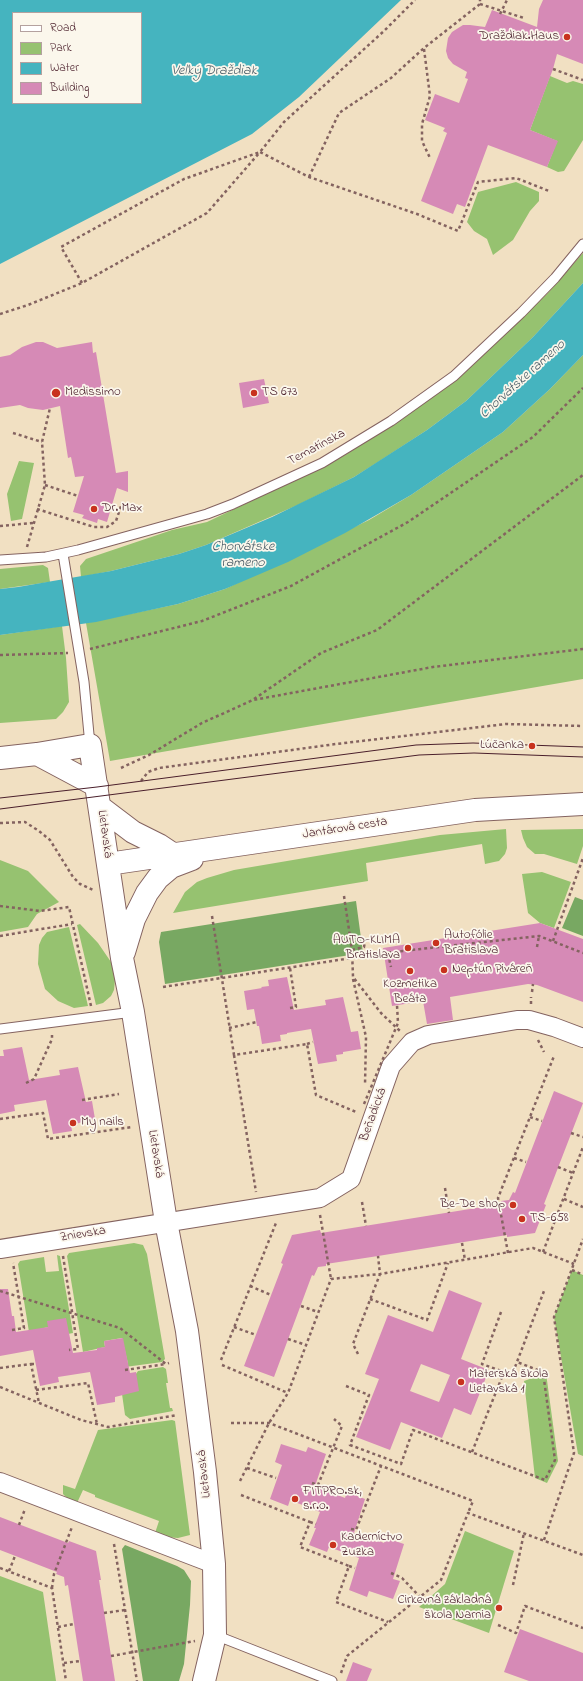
<!DOCTYPE html>
<meta charset="utf-8">
<style>
body{margin:0}
#map{position:relative;width:583px;height:1681px;overflow:hidden;background:#f1e0c2;font-family:"Indie Flower",sans-serif}
canvas{display:block}
.legend{position:absolute;left:12px;top:12px;width:130px;height:92px;box-sizing:border-box;background:#fbf7ec;border:1px solid #b4a19f;margin:0;padding:5px 7px;list-style:none;font-size:12px;color:#4a1f2b}
.legend li{display:flex;align-items:center;gap:8px;height:20px}
.legend b{width:20px;border:1px solid #b4a19f}
</style>
<div id="map">
<canvas width="583" height="1681"></canvas>
<ul class="legend">
<li><b style="height:5px;background:#fff"></b>Road</li>
<li><b style="height:11px;background:#96c270"></b>Park</li>
<li><b style="height:11px;background:#45b4bf"></b>Water</li>
<li><b style="height:11px;background:#d68ab6"></b>Building</li>
</ul>
</div>
<script>
const g = document.querySelector('canvas').getContext('2d');
g.lineJoin = 'round';
function fillPath(path, color) {
  g.fillStyle = color;
  g.fill(path, 'evenodd');
}
function toPath(rows) {
  const path = new Path2D();
  for (const r of rows) {
    path.moveTo(r[0], r[1]);
    for (let i = 2; i < r.length; i += 2) path.lineTo(r[i], r[i + 1]);
  }
  return path;
}
function trace(path, color, width, dash) {
  g.strokeStyle = color;
  g.lineWidth = width;
  g.lineCap = dash ? 'butt' : 'round';
  g.setLineDash(dash || []);
  g.stroke(path);
}
function drawText(font, color, halo, rows, align = 'center') {
  g.font = font + ' "Indie Flower",sans-serif';
  g.lineWidth = 3.5;
  g.setLineDash([]);
  g.textBaseline = 'middle';
  g.strokeStyle = halo;
  g.fillStyle = color;
  for (const [text, x, y, turn = 0] of rows) {
    g.save();
    g.translate(x, y);
    g.rotate((+turn || 0) * Math.PI / 180);
    g.textAlign = isNaN(turn) ? turn : align;
    if (halo) g.strokeText(text, 0, 0);
    g.fillText(text, 0, 0);
    g.restore();
  }
}
const green = toPath([
 [550,76,567,83,573,81,583,84,583,140,564,171,558,172,547,167,557,141,530,130],
 [516,182,539,192,539,201,530,211,513,240,493,255,487,239,474,231,467,222,478,192],
 [583,253,583,283,533,337,466,401,427,430,378,462,354,477,300,504,206,545,179,554,111,571,81,577,80,566,86,559,172,530,207,522,314,471,345,455,384,430,467,370,547,294],
 [583,355,583,679,110,761,86,623,178,604,225,589,369,520,411,495,503,432,550,389],
 [19,461,34,463,22,519,11,521,7,494],
 [43,565,48,568,50,582,0,589,0,569],
 [62,626,66,658,69,702,63,712,56,719,0,723,0,635],
 [506,829,507,848,505,854,499,861,494,862,485,864,482,844,366,863,368,881,173,913,185,892,197,882,207,878,234,870,440,835],
 [583,829,583,846,577,864,544,854,535,854,527,847,523,838,521,830],
 [0,860,28,871,59,902,37,914,28,927,0,932],
 [542,872,571,882,554,928,540,923,528,913,522,874],
 [80,924,98,943,111,962,114,972,115,980,114,990,111,996,103,1003,96,1005,77,925],
 [69,927,88,1006,74,1008,58,1001,45,989,38,964,39,945,42,938,47,932],
 [134,1243,143,1245,147,1254,165,1359,162,1362,125,1367,128,1364,122,1338,104,1341,105,1347,83,1352,67,1256,69,1253],
 [57,1255,60,1256,73,1333,68,1334,48,1327,29,1332,18,1264,20,1261,44,1257,46,1272,59,1271],
 [572,1270,583,1275,583,1456,578,1454,554,1317],
 [163,1367,166,1369,168,1383,166,1383,170,1408,172,1408,173,1411,130,1419,125,1415,122,1394,138,1371],
 [546,1373,558,1461,547,1483,535,1478,524,1381],
 [172,1420,175,1421,190,1535,178,1538,165,1537,155,1533,159,1521,95,1497,95,1495,83,1490,77,1503,69,1500,63,1494,63,1485,75,1489,98,1430],
 [465,1531,514,1551,489,1633,419,1607,445,1584],
 [0,1576,43,1592,56,1681,0,1681]
]);
const forest = toPath([
 [575,897,583,900,583,936,562,928],
 [356,901,363,953,165,984,159,942,161,932],
 [125,1545,177,1566,184,1570,191,1581,190,1605,184,1664,179,1681,143,1681,122,1549]
]);
const water = toPath([
 [0,0,401,0,299,97,252,134,0,264],
 [13,13,141,13,141,103,13,103],
 [583,283,583,355,550,389,503,432,411,495,345,533,288,562,225,589,178,604,132,614,96,622,0,635,0,589,18,587,111,571,179,554,206,545,272,517,354,477,427,430,466,401,533,337]
]);
const building = toPath([
 [543,0,583,0,583,64,557,54,553,69,530,130,558,141,547,167,488,145,465,207,457,204,453,214,421,201,447,133,443,131,445,128,425,120,435,94,459,103,468,79,465,78,467,72,453,64,448,58,446,51,448,38,452,32,463,25,470,25,485,27,492,10,537,27,539,9],
 [36,342,43,342,57,348,92,342,93,353,96,352,116,473,128,471,128,492,117,488,107,522,98,519,97,523,82,518,84,515,73,512,84,476,75,477,71,457,68,458,60,406,43,410,28,408,20,405,0,408,0,357,10,355,22,347],
 [264,379,269,403,243,408,239,383],
 [540,923,583,939,583,1002,537,985,528,984,450,997,453,1020,427,1024,423,1001,392,1006,383,948],
 [287,977,294,1010,326,1005,325,1000,343,997,351,1032,358,1031,361,1049,343,1052,343,1054,336,1055,337,1061,318,1064,311,1029,287,1033,287,1034,280,1035,281,1041,262,1044,259,1026,257,1026,254,1009,247,1010,244,991,262,988,261,987,269,986,268,980],
 [22,1047,29,1080,60,1075,59,1070,78,1067,86,1102,92,1101,95,1119,71,1125,72,1131,53,1134,46,1100,14,1105,15,1111,0,1114,0,1056,4,1056,3,1050],
 [554,1091,583,1103,544,1204,546,1205,535,1233,507,1237,507,1235,378,1256,326,1264,326,1266,318,1267,314,1276,312,1275,274,1377,244,1366,283,1264,281,1263,292,1235,320,1230,321,1233,501,1204,501,1201,509,1200,513,1192,515,1193],
 [0,1289,8,1289,12,1316,14,1316,16,1332,48,1327,47,1321,66,1318,73,1353,97,1350,97,1348,105,1347,104,1341,123,1338,130,1373,136,1372,139,1391,115,1397,115,1402,97,1405,90,1372,58,1377,59,1382,40,1386,33,1350,0,1356],
 [449,1290,482,1303,461,1359,489,1370,471,1415,454,1408,442,1438,401,1422,390,1450,356,1437,379,1379,365,1374,388,1315,433,1332],
 [421,1364,450,1375,439,1402,410,1391],
 [281,1444,306,1452,308,1447,326,1454,315,1486,345,1498,347,1492,365,1499,354,1533,377,1542,377,1540,384,1543,386,1538,404,1544,393,1579,400,1581,393,1599,369,1591,367,1597,349,1590,359,1558,329,1547,327,1552,309,1545,316,1528,314,1528,320,1512,290,1500,288,1506,270,1499,282,1465,275,1462],
 [0,1517,68,1543,69,1541,96,1551,101,1580,99,1580,115,1681,83,1681,68,1585,65,1586,64,1577,56,1574,57,1572,0,1550],
 [520,1629,583,1653,583,1681,529,1681,504,1672],
 [353,1662,372,1669,367,1681,346,1681]
]);
const path = toPath([
 [480,4,524,18],
 [500,14,507,0],
 [424,49,430,96,422,124,422,141,430,158],
 [553,69,583,80],
 [309,177,339,113,391,78,424,48,480,4,480,0],
 [82,283,61,247,184,179,260,152,284,122,384,31,415,0],
 [0,314,28,305,82,283,207,213,260,152,309,177,417,214,458,231,478,182,516,178,549,191],
 [13,433,42,442],
 [45,485,78,496],
 [37,509,94,527,107,527,116,521,122,503],
 [0,526,33,523],
 [27,547,45,485,42,442,50,408],
 [90,649,202,621,291,586,408,522,533,437,583,388],
 [0,655,68,653],
 [254,699,321,653,377,630,583,475],
 [121,768,149,755,202,723,253,700,433,667,583,649],
 [141,781,148,772,159,768,336,744,506,724,583,726],
 [0,823,25,822,39,831,50,840,73,877,80,884,93,890],
 [344,896,352,950,353,977,381,1013,400,1031],
 [0,906,40,911,69,907,91,1006],
 [212,916,234,1055,307,1044,316,1095,356,1112],
 [0,936,72,924],
 [553,941,583,858],
 [537,947,539,936],
 [352,950,364,947,365,941],
 [388,954,391,967],
 [353,979,366,1037,365,1085],
 [163,987,384,953,539,936,583,953],
 [532,992,533,984],
 [531,1004,531,997],
 [290,1008,296,1007,290,968],
 [229,1028,257,1022],
 [538,1040,544,1052],
 [307,1044,313,1042],
 [234,1055,256,1192],
 [26,1083,34,1079,52,1039,52,1035],
 [82,1100,119,1094],
 [530,1117,542,1121],
 [0,1119,43,1113,48,1139,132,1127],
 [571,1133,583,1137],
 [514,1158,526,1162],
 [558,1167,573,1173],
 [445,1188,449,1213],
 [564,1199,583,1207],
 [362,1202,366,1226],
 [320,1215,331,1279],
 [462,1243,465,1260],
 [543,1252,583,1147],
 [508,1253,498,1198,554,1056],
 [63,1256,78,1349,69,1350],
 [572,1270,583,1275],
 [250,1286,271,1295],
 [0,1291,120,1328,166,1364,169,1363],
 [370,1299,427,1320,448,1263],
 [301,1306,318,1312],
 [501,1312,482,1364,512,1375,544,1291],
 [234,1327,256,1335],
 [12,1330,24,1328,13,1263],
 [288,1339,306,1345],
 [358,1354,353,1344,380,1274,378,1256],
 [221,1360,276,1223],
 [31,1364,36,1364],
 [222,1365,288,1393],
 [0,1368,31,1364,39,1403],
 [125,1370,166,1364],
 [346,1386,369,1395,350,1445,401,1464,413,1430,545,1480,555,1460,543,1372,517,1362],
 [0,1387,81,1420,108,1427,177,1415],
 [36,1390,88,1383,97,1424],
 [231,1423,269,1423,473,1501,468,1513],
 [472,1452,504,1372],
 [247,1468,276,1478],
 [240,1481,269,1423,288,1393,331,1279,380,1274,533,1248,574,1264],
 [312,1483,318,1485,342,1426,334,1419],
 [241,1495,310,1522,300,1547,349,1566,336,1602,388,1622],
 [310,1522,316,1524],
 [19,1525,25,1509],
 [351,1529,356,1530,381,1466],
 [544,1540,574,1453,554,1317,583,1239],
 [114,1544,137,1681],
 [349,1566,355,1568],
 [0,1568,52,1588,66,1681],
 [9,1571,15,1556],
 [391,1573,402,1578,420,1597],
 [513,1585,524,1533],
 [52,1588,54,1574,72,1527],
 [104,1613,125,1610],
 [498,1625,516,1633,525,1606,583,1628],
 [58,1627,74,1624],
 [111,1656,195,1641],
 [64,1663,80,1661],
 [341,1673,347,1656,441,1580,468,1513,583,1555]
]);
const service = toPath([
 [63,554,84,682,90,745],
 [0,560,46,557,78,550,207,514,233,504,322,463,391,421,454,376,521,313,555,278,583,244],
 [0,1029,133,1012],
 [215,1635,332,1681]
]);
const minor = toPath([
 [0,1249,320,1198,351,1179,391,1066,412,1042,428,1035,517,1020,529,1020,554,1027,583,1038],
 [0,1482,214,1564]
]);
const tertiary = toPath([
 [37,754,97,786],
 [0,758,37,754,90,745,122,958,133,1012,166,1222,187,1331,205,1472,214,1564,215,1635,204,1681],
 [100,807,133,832,159,845,174,855],
 [108,864,475,810,583,804],
 [124,952,134,919,147,893,158,878,171,867,192,859]
]);
const tram = toPath([
 [0,798,97,787,416,745,473,743,583,747],
 [0,809,419,755,474,753,583,757]
]);
const pathBridge = toPath([
 [364,1104,398,1023,397,1005]
]);
const markers = [
 [567,37,4,"#c8321e"],
 [56,393,5,"#c8321e"],
 [254,393,4,"#c8321e"],
 [94,509,4,"#c8321e"],
 [532,746,4,"#c8321e"],
 [436,943,4,"#c8321e"],
 [408,948,4,"#c8321e"],
 [444,970,4,"#c8321e"],
 [410,971,4,"#c8321e"],
 [73,1123,4,"#c8321e"],
 [513,1205,4,"#c8321e"],
 [522,1219,4,"#c8321e"],
 [461,1382,4,"#c8321e"],
 [295,1499,4,"#c8321e"],
 [333,1545,4,"#c8321e"],
 [499,1608,4,"#c8321e"]
];
const poiNames = [
 ["Draždiak.Haus",559,37,"right"],
 ["Medissimo",65,393],
 ["TS 673",262,393],
 ["Dr. Max",102,509],
 ["Lúčanka",524,746,"right"],
 ["Autofólie",444,936],
 ["Bratislava",444,951],
 ["AUTO-KLIMA",400,941,"right"],
 ["Bratislava",400,956,"right"],
 ["Neptún Piváreň",452,970],
 ["Kozmetika",410,985,"center"],
 ["Beáta",410,1000,"center"],
 ["My nails",81,1123],
 ["Be-De shop",505,1205,"right"],
 ["TS-658",530,1219],
 ["Materská škola",469,1375],
 ["Lietavská 1",469,1390],
 ["FITPRO.sk,",303,1492],
 ["s.r.o.",303,1507],
 ["Kaderníctvo",341,1538],
 ["Zuzka",341,1553],
 ["Cirkevná základná",491,1601,"right"],
 ["škola Narnia",491,1616,"right"]
];
const streetNames = [
 ["Tematínska",317,448,-28],
 ["Jantárová cesta",345,829,-9],
 ["Lietavská",104,834,82],
 ["Beňadická",374,1115,-70],
 ["Lietavská",155,1154,81],
 ["Znievska",83,1235,-9],
 ["Lietavská",205,1474,-96]
];
const waterNames = [
 ["Veľký Draždiak",214,72],
 ["Chorvátske rameno",523,380,-42],
 ["Chorvátske",243,548],
 ["rameno",243,564]
];
fillPath(green, '#96c270');
fillPath(forest, '#78a862');
fillPath(water, '#45b4bf');
fillPath(building, '#d68ab6');
trace(service, '#846360', 11);
trace(minor, '#846360', 20);
trace(tertiary, '#846360', 24);
trace(path, '#846360', 2.5, [3, 3]);
trace(service, '#fff', 9);
trace(minor, '#fff', 18);
trace(tertiary, '#fff', 22);
trace(tram, '#4a1f2b', 1);
trace(pathBridge, '#846360', 2.5, [3, 3]);
for (const [x, y, r, color] of markers) {
  const dot = new Path2D();
  dot.arc(x, y, r, 0, 2 * Math.PI);
  g.fillStyle = color;
  g.fill(dot);
  trace(dot, '#fbf7ec', 1.5);
}
drawText('13px', '#4a1f2b', '#fbf7ec', poiNames, 'left');
drawText('13px', '#4a1f2b', '#fbf7ec', streetNames);
drawText('italic 14px', '#485b66', '#fbf7ec', waterNames);
</script>
